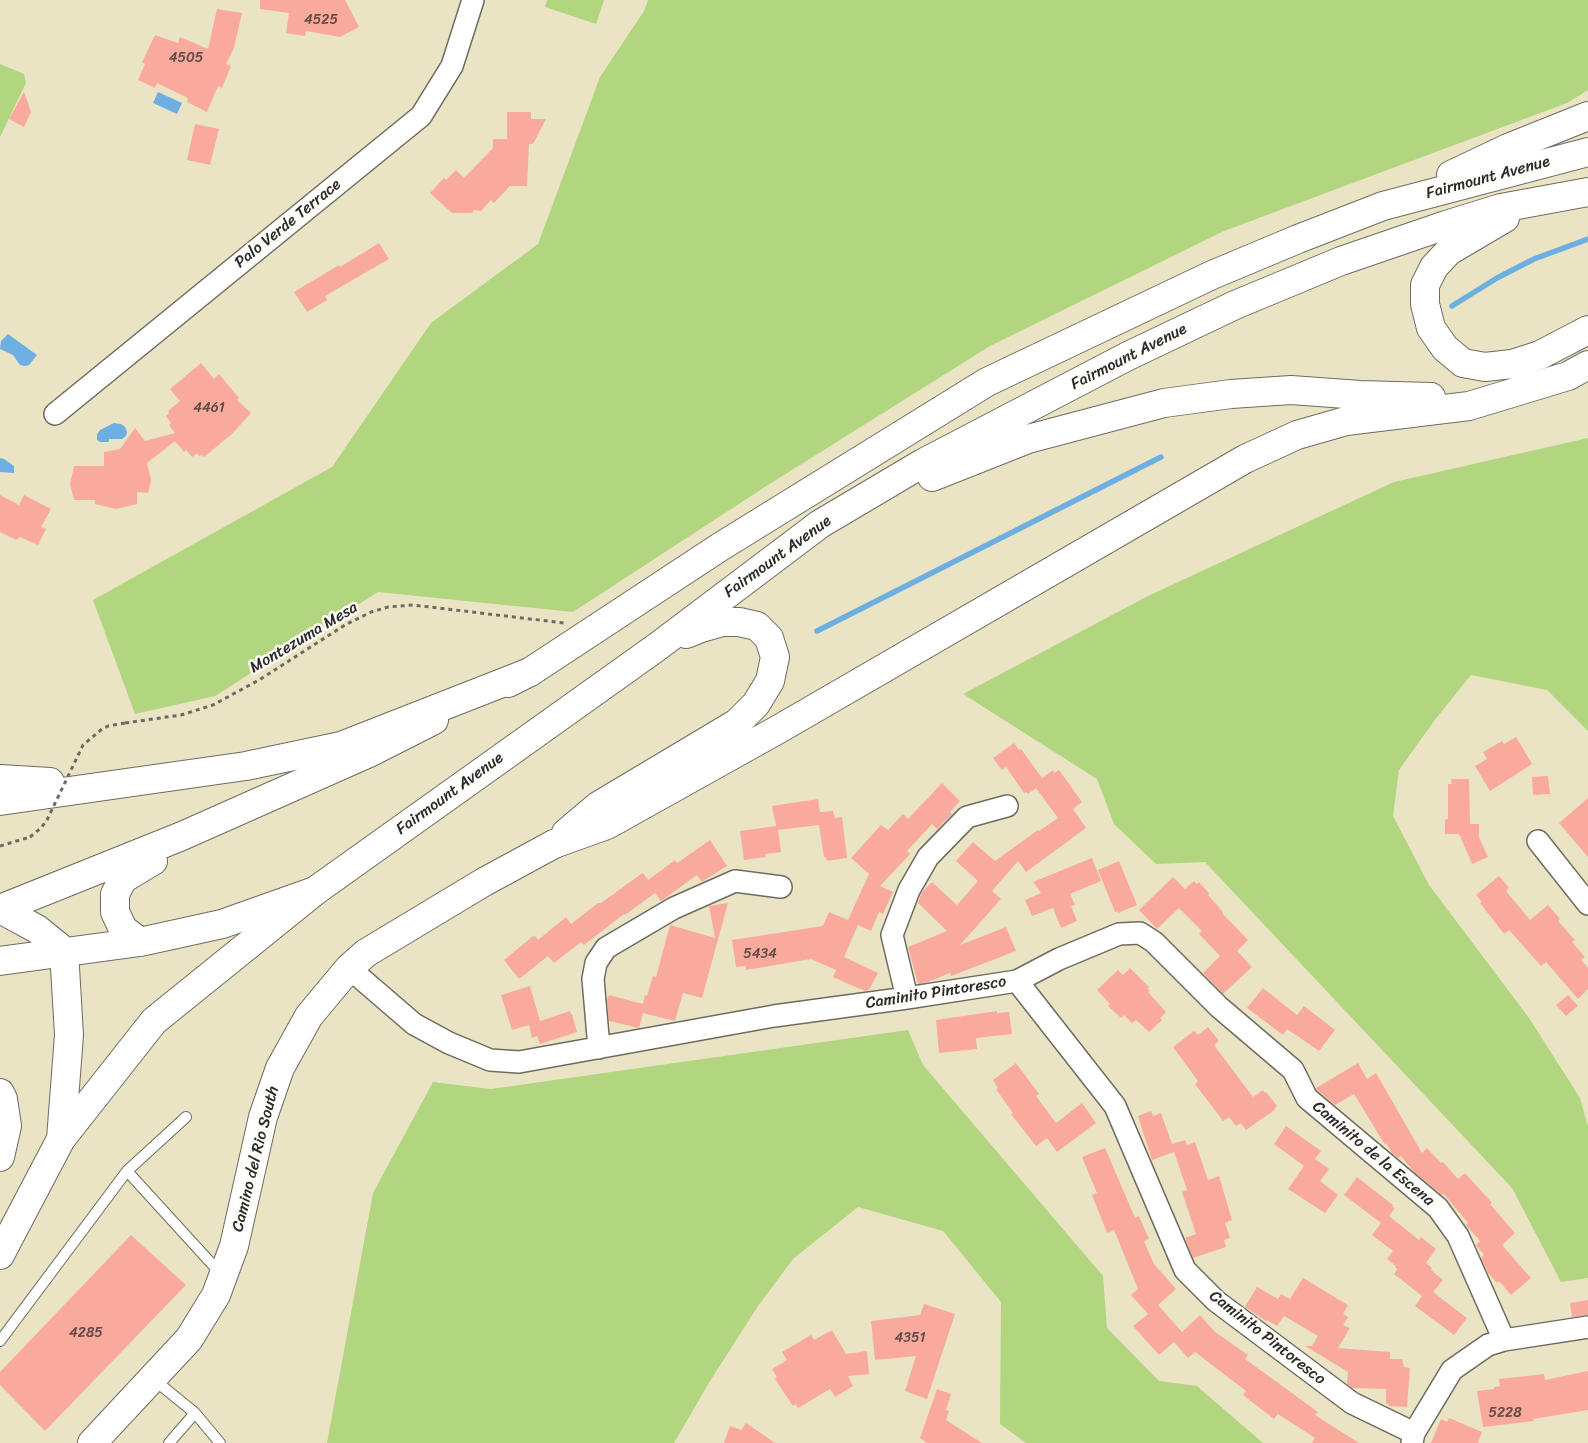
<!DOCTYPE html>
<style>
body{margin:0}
canvas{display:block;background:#eae4c4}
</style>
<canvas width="1588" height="1443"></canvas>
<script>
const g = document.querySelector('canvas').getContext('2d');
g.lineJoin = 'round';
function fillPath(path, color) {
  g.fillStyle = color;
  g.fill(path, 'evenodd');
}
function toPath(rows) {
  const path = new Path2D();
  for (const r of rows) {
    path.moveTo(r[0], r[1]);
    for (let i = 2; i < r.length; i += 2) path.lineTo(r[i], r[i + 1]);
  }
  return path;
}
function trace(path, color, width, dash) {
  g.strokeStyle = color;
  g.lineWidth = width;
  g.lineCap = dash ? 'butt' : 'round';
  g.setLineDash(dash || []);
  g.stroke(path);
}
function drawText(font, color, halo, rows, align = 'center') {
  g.font = font + ' Sriracha,sans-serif';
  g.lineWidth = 5;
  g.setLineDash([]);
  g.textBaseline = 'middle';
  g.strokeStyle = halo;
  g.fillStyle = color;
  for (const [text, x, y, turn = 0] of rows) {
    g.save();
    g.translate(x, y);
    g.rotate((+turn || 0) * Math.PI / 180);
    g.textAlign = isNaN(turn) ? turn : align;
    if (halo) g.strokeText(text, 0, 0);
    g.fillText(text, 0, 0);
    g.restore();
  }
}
const green = toPath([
 [547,0,604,0,596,24,545,7],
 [648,0,1588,0,1588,90,1567,103,1224,231,990,346,768,485,573,612,378,592,215,696,135,714,93,600,332,467,431,323,538,244,600,77,644,11],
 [0,64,24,74,26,83,0,137],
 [1588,438,1588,731,1547,690,1471,675,1434,721,1399,770,1393,816,1429,885,1529,1018,1580,1098,1588,1127,1588,1278,1561,1282,1512,1188,1205,862,1156,864,1114,824,1097,779,963,694,1148,596,1394,482],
 [908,1030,923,1065,1103,1276,1107,1328,1159,1381,1197,1386,1263,1443,1026,1443,1000,1424,1001,1302,943,1231,858,1207,793,1259,758,1306,710,1381,674,1443,327,1443,373,1193,433,1082,491,1089]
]);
const water = toPath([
 [158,92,182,103,177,114,153,103],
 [8,334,37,355,29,365,25,366,20,365,13,355,0,349,1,341],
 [114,423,121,424,125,427,127,432,126,436,122,439,109,439,109,442,100,442,97,440,97,434,100,430],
 [0,458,4,459,14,466,14,473,0,472]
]);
const stream = toPath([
 [1452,306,1497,278,1534,259,1588,239],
 [817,631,1161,457]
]);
const building = toPath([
 [260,0,345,0,359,27,340,37,306,31,305,36,286,33,289,13,260,9],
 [217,9,242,13,234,48,226,64,231,66,222,88,218,86,207,112,187,102,188,98,157,83,155,88,138,80,145,64,142,62,155,35,178,43,180,37,208,49],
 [24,92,31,112,24,127,9,119],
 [507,112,531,112,531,119,546,119,533,144,529,144,527,186,510,186,494,203,491,200,481,211,474,210,472,213,452,213,430,193,444,178,446,180,456,170,464,178,493,148,493,139,507,139],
 [195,124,219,129,210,165,187,160],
 [379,243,389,259,325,296,327,300,307,312,294,292,339,265,340,267],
 [201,363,214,379,219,374,239,398,237,400,251,413,232,434,204,457,202,455,199,456,197,453,192,457,186,450,184,452,175,441,147,463,151,480,148,493,137,492,137,504,116,509,95,504,95,500,74,500,70,484,74,466,104,466,104,452,120,449,135,428,145,441,175,433,169,425,171,423,166,416,169,413,168,411,180,401,170,389],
 [0,495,19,505,24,495,51,509,41,527,46,529,38,545,20,537,16,540,0,532],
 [1516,737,1532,764,1490,791,1475,766,1487,759,1483,752,1502,741,1504,744],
 [1014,743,1019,750,1021,749,1042,778,1053,770,1054,773,1059,770,1082,802,1073,809,1086,828,1026,872,1018,861,992,891,1001,899,960,945,1006,927,1016,951,951,976,950,973,928,982,918,984,908,947,947,931,918,903,922,892,932,882,957,905,978,881,956,861,973,842,995,861,1038,830,1039,831,1058,818,1036,788,1028,794,1026,792,1024,793,1006,767,1002,770,993,758],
 [1548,776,1550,794,1533,795,1532,777],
 [1451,779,1469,779,1470,824,1479,824,1479,837,1488,857,1472,864,1459,834,1445,834,1445,820,1448,819,1448,784,1452,784],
 [942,783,960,801,950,812,952,814,937,829,932,824,907,851,910,854,880,886,893,892,883,914,879,912,871,931,858,925,844,957,878,973,869,990,866,991,853,986,833,977,836,970,811,959,746,970,746,966,736,967,732,940,823,926,829,912,848,920,869,874,851,858,881,825,888,830,903,814,908,819],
 [1588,798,1588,857,1559,823],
 [818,799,820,812,833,811,835,818,842,817,847,858,827,861,826,857,824,857,819,825,778,830,781,852,765,854,766,857,744,860,740,831,776,826,772,806],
 [710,840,727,866,703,881,702,882,697,875,661,901,655,893,625,915,624,914,584,945,581,942,554,963,548,956,519,979,504,960,532,937,535,936,538,940,566,917,571,924,598,903,601,903,641,874,643,873,648,880,675,860,677,863],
 [1092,858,1101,881,1070,894,1075,905,1071,906,1077,921,1061,928,1053,908,1032,916,1025,900,1041,893,1033,882],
 [1119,861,1137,905,1118,913,1117,911,1115,912,1098,870],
 [1499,876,1509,888,1506,891,1530,920,1548,905,1560,919,1558,921,1575,940,1572,942,1585,957,1581,960,1588,968,1588,989,1578,999,1546,962,1541,966,1509,930,1504,934,1480,903,1482,902,1476,895],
 [1173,877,1185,889,1194,881,1197,884,1199,882,1209,893,1208,895,1223,912,1222,913,1248,940,1237,951,1252,967,1223,994,1203,973,1220,956,1199,934,1202,931,1179,908,1157,929,1139,910],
 [728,903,702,998,683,993,675,1021,643,1013,639,1028,609,1021,607,1000,609,995,643,1004,645,995,647,996,653,976,656,977,670,925,715,938,709,906],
 [1130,968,1149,987,1148,989,1150,991,1148,992,1166,1012,1160,1018,1162,1020,1149,1032,1136,1020,1132,1023,1124,1015,1121,1018,1108,1006,1110,1004,1097,990,1118,970,1123,975],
 [530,986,540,1021,570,1011,571,1014,572,1014,577,1032,540,1044,537,1036,532,1038,529,1025,512,1030,501,995],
 [1263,988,1297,1015,1304,1006,1335,1030,1319,1051,1287,1029,1283,1035,1247,1008],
 [1568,995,1578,1006,1566,1016,1556,1005],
 [997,1011,997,1013,1009,1012,1012,1034,976,1038,977,1049,939,1053,936,1020],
 [1208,1027,1219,1041,1214,1045,1253,1097,1263,1090,1265,1093,1266,1092,1277,1106,1273,1111,1246,1130,1241,1123,1236,1126,1229,1117,1223,1121,1195,1084,1198,1081,1173,1047,1194,1031,1198,1035],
 [1016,1063,1039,1094,1036,1096,1056,1123,1082,1103,1096,1123,1057,1152,1047,1138,1036,1146,1011,1114,1013,1113,996,1089,998,1088,993,1080],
 [1358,1063,1367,1079,1376,1073,1422,1153,1427,1148,1441,1163,1443,1162,1458,1179,1465,1173,1492,1203,1490,1204,1515,1233,1502,1245,1531,1278,1511,1295,1499,1281,1497,1283,1488,1273,1481,1258,1484,1255,1476,1245,1480,1241,1466,1225,1468,1223,1444,1194,1442,1195,1414,1172,1401,1156,1398,1158,1392,1153,1386,1143,1385,1145,1354,1094,1335,1105,1317,1090,1316,1088],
 [1151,1111,1153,1116,1161,1113,1172,1144,1185,1140,1187,1145,1195,1142,1208,1180,1219,1176,1232,1220,1225,1223,1230,1238,1224,1240,1226,1247,1193,1258,1185,1238,1196,1234,1182,1192,1187,1190,1174,1152,1152,1160,1138,1116],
 [1286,1126,1321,1151,1315,1159,1329,1169,1320,1181,1338,1195,1325,1213,1288,1189,1304,1166,1274,1144],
 [1105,1148,1135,1218,1139,1216,1149,1239,1144,1241,1154,1264,1176,1289,1158,1305,1182,1332,1200,1315,1215,1332,1214,1331,1248,1355,1245,1359,1318,1412,1315,1415,1359,1443,1312,1443,1315,1438,1278,1414,1274,1419,1243,1395,1246,1391,1195,1352,1188,1358,1174,1342,1159,1355,1133,1326,1148,1314,1131,1295,1138,1289,1114,1230,1107,1233,1092,1195,1097,1193,1082,1157],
 [1357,1177,1393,1205,1392,1207,1395,1208,1389,1216,1419,1240,1421,1237,1436,1249,1426,1263,1432,1268,1431,1270,1443,1280,1433,1292,1467,1318,1454,1335,1415,1306,1422,1296,1394,1274,1397,1269,1395,1267,1396,1266,1387,1259,1393,1251,1372,1235,1381,1223,1344,1195],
 [131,1235,186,1285,45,1431,0,1385,0,1372],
 [1303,1278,1348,1305,1343,1314,1348,1317,1343,1325,1350,1328,1338,1348,1390,1352,1390,1359,1402,1359,1404,1367,1410,1368,1407,1407,1388,1406,1389,1404,1386,1404,1386,1389,1352,1388,1347,1384,1348,1372,1305,1346,1312,1346,1318,1336,1284,1316,1277,1326,1267,1320,1266,1321,1245,1307,1257,1287,1278,1299,1281,1294,1290,1299],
 [1588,1300,1588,1315,1572,1317,1570,1303],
 [924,1304,955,1314,927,1399,905,1391,916,1356,875,1360,871,1321,920,1315],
 [832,1330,846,1354,867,1351,869,1374,848,1376,853,1386,835,1397,830,1389,798,1408,796,1404,793,1406,775,1379,777,1377,772,1369,787,1360,782,1352,811,1335,814,1340],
 [1588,1371,1588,1410,1533,1419,1534,1421,1483,1427,1477,1391,1494,1389,1494,1387,1500,1386,1499,1379,1544,1374,1545,1380],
 [937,1389,951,1394,946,1410,949,1411,946,1420,982,1443,927,1443,920,1438],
 [1449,1418,1482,1432,1478,1443,1431,1443,1441,1419,1447,1422],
 [746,1423,775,1443,724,1443,730,1426,741,1430]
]);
const path = toPath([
 [125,723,181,715,213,705,259,680,345,625,371,612,388,607,413,605,564,623],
 [0,846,30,837]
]);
const lane = toPath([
 [127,1171,221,1274],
 [0,1341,127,1171,186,1117],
 [152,1378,195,1413,220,1443],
 [169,1443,195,1413]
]);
const street = toPath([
 [55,414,421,116,452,66,473,0],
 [1538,841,1588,904],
 [349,968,414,1024,449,1043,490,1060,519,1062,774,1016,907,998,1017,981,1059,959,1119,934,1140,933,1154,942,1219,1007,1293,1070,1307,1098,1438,1208,1458,1236,1504,1340,1488,1345,1452,1370,1414,1433,1412,1443],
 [1017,981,1115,1106,1185,1270,1216,1301,1352,1403,1414,1433],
 [907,998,892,935,909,890,928,857,967,817,1007,806],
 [599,1048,593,979,596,963,606,948,674,908,735,881,781,887],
 [1504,1340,1588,1327]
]);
const secondary = toPath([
 [92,1443,189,1339,216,1295,234,1246,263,1117,280,1068,309,1016,349,968,366,953,484,882,554,844]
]);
const primary = toPath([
 [1451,175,1508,148,1588,116],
 [1505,218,1449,251,1434,267,1425,285,1425,304,1431,328,1445,348,1463,363,1485,367,1512,364,1540,355,1588,330],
 [932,477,1028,439,1164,403,1231,394,1291,390,1360,395,1431,397],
 [508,683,530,672,720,547,987,382,1212,275,1298,239,1383,206,1588,152],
 [566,833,598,806,737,723,756,704,770,681,775,657,769,638,757,626,739,622,722,622,701,628,686,634],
 [554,844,607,825,779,729,1245,459,1297,435,1346,421,1469,406,1568,376,1588,365],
 [0,909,182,836,369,753,434,720],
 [140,942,123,929,115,912,115,894,123,879,153,861],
 [0,961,140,942,222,924,315,891,657,647,820,524,923,463,1128,356,1235,305,1341,261,1446,225,1501,208,1588,192]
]);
const highway = toPath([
 [0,779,50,782],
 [0,801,246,766,341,746,530,672],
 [0,909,37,929,64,951,69,1035,61,1139],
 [0,1093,3,1099,7,1126,0,1157],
 [0,1255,61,1139,154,1021,315,891]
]);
const pathBridge = toPath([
 [30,837,41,828,47,820,83,745,102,729,108,726,125,723]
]);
const numberNames = [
 ["4525",321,20],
 ["4505",186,58],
 ["4461",209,408],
 ["5434",760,954],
 ["4285",86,1333],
 ["4351",910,1338],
 ["5228",1505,1413]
];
const streetNames = [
 ["Fairmount Avenue",1488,178,-15],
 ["Palo Verde Terrace",288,224,-39],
 ["Fairmount Avenue",1129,357,-27],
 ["Fairmount Avenue",778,557,-36],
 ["Montezuma Mesa",304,638,-31],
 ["Fairmount Avenue",450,794,-36],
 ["Caminito Pintoresco",936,993,-9],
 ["Caminito de la Escena",1373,1154,40],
 ["Camino del Rio South",256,1159,-76],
 ["Caminito Pintoresco",1267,1338,38]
];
fillPath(green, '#b1d67f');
fillPath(water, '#6dafe2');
trace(stream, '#6dafe2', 5.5);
fillPath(building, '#faaa9c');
trace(lane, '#6e6c61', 12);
trace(street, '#6e6c61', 24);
trace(secondary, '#6e6c61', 30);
trace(primary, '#6e6c61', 30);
trace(highway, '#6e6c61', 30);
trace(path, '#6e6c61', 3, [4, 4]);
trace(lane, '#fff', 10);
trace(street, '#fff', 21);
trace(secondary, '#fff', 28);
trace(primary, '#fff', 28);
trace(highway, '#fff', 28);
trace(pathBridge, '#6e6c61', 3, [4, 4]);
drawText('14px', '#5f4b47', null, numberNames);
drawText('16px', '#2b2b2b', '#fdfcf7', streetNames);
</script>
